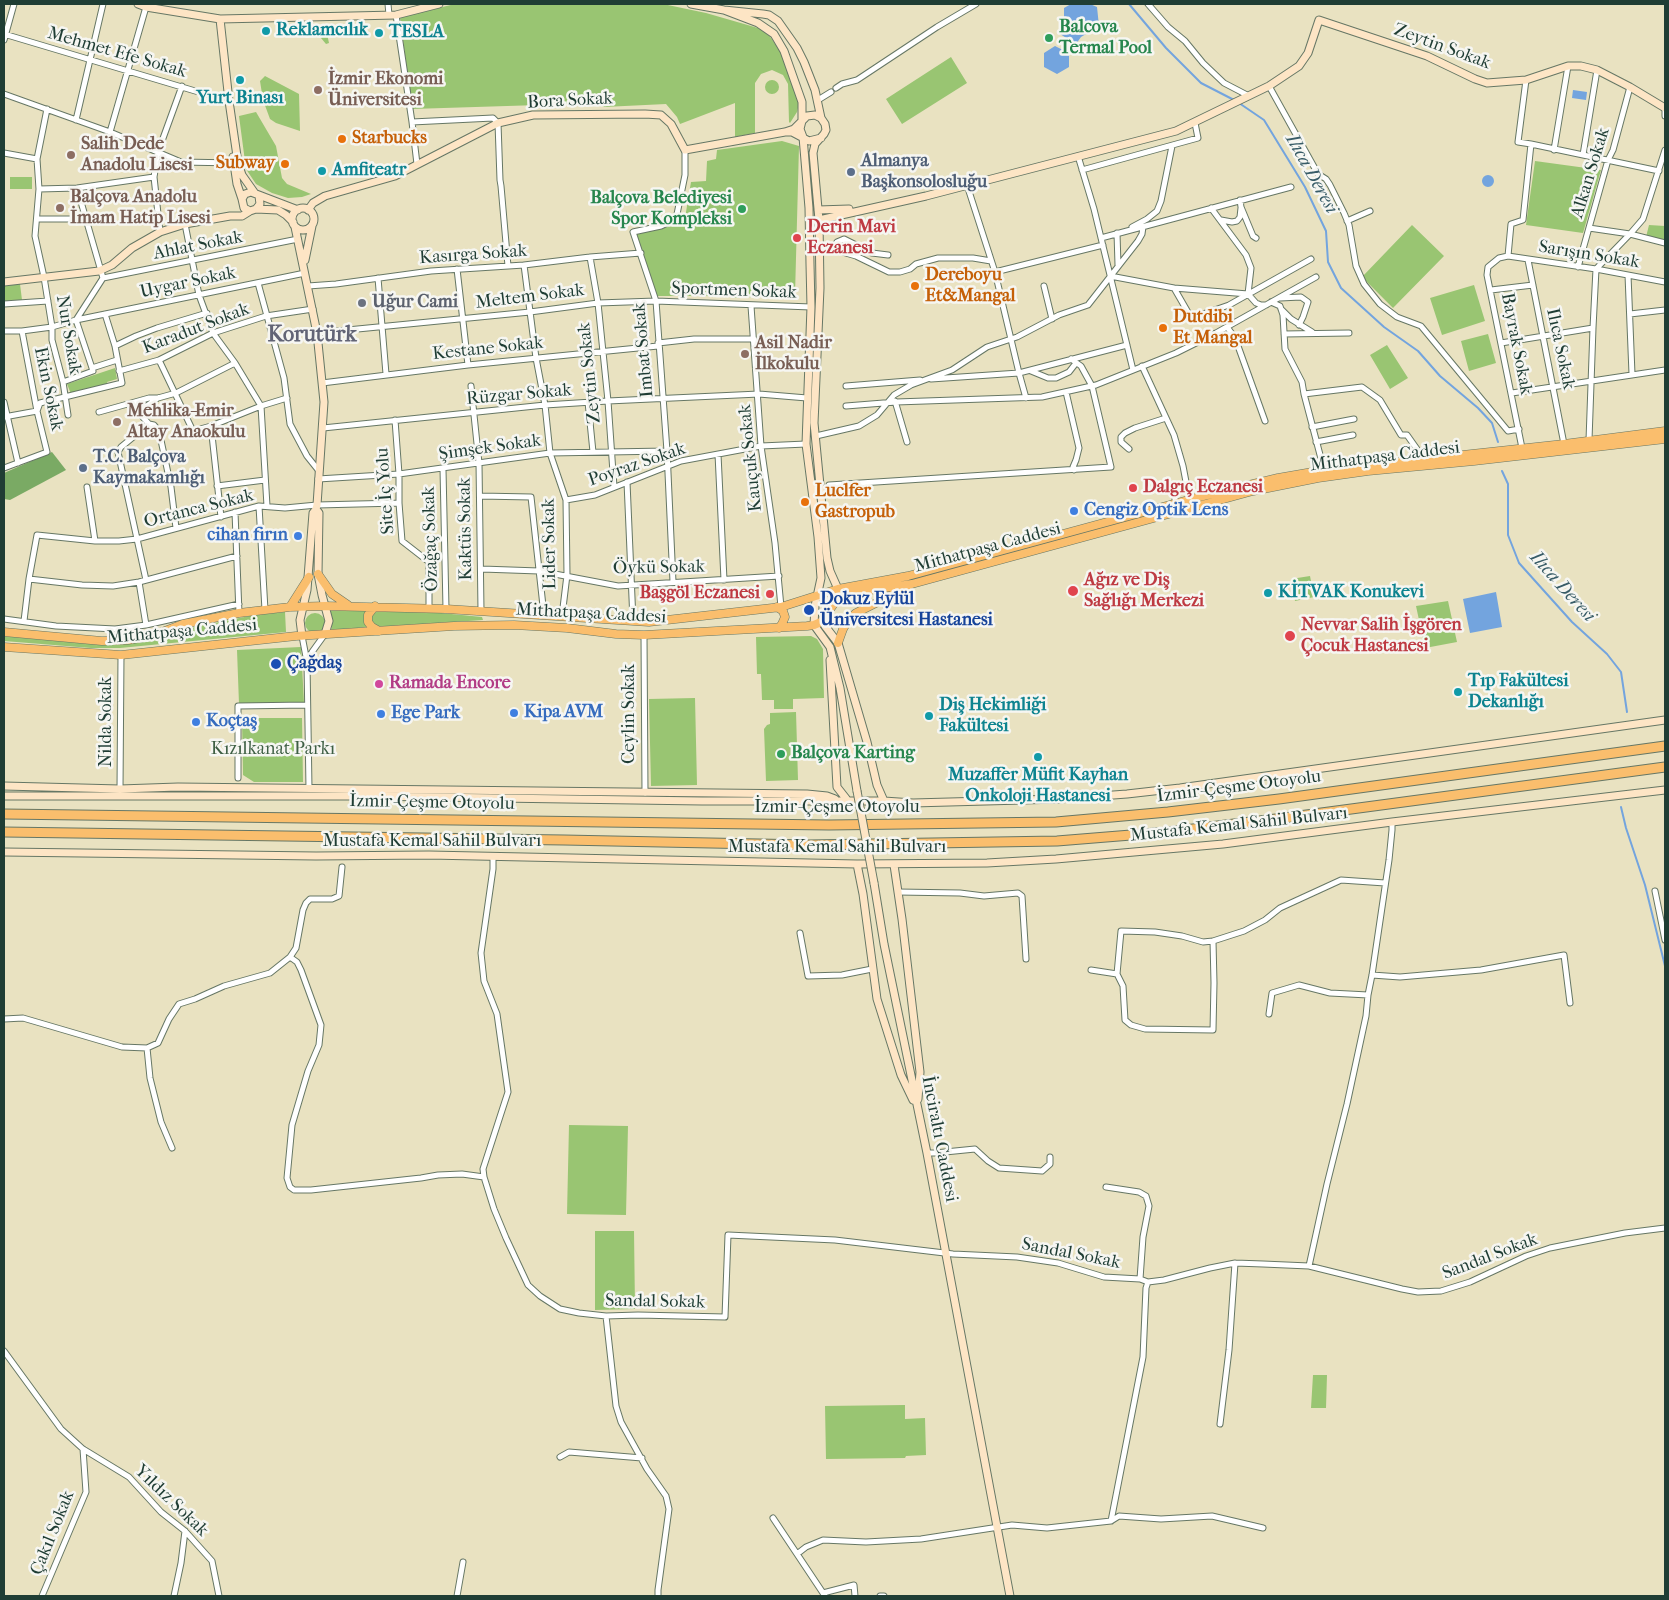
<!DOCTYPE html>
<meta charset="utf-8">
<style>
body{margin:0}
#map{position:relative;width:1669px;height:1600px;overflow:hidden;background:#e9e2c1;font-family:"IM FELL French Canon",serif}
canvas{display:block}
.frame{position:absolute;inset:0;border:5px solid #1f3d34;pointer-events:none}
</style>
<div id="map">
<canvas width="1669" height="1600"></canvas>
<div class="frame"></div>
</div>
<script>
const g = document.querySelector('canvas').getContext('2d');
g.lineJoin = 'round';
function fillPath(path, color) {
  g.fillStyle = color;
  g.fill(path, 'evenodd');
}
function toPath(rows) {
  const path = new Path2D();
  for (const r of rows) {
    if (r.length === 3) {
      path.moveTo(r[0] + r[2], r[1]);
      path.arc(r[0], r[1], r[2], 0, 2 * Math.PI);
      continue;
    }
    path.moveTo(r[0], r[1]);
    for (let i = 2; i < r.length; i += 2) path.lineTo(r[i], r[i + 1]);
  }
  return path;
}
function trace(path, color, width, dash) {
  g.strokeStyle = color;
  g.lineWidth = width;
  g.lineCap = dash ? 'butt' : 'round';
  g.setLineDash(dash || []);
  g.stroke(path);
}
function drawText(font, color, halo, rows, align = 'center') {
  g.font = font + ' "IM FELL French Canon",serif';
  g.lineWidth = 5;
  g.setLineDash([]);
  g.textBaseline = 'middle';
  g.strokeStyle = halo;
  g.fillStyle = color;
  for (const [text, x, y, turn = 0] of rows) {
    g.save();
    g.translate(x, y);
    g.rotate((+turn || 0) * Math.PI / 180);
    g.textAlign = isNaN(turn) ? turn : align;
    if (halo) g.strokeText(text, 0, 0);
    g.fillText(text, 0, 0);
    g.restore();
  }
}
const green = toPath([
 [455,4,663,4,706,13,758,28,769,35,780,51,799,104,797,112,790,123,789,122,788,84,783,75,772,70,761,74,755,83,755,133,735,137,735,103,680,124,677,117,666,104,604,107,602,103,412,109,400,17],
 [336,29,337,32,327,34,329,43,326,44,321,38,323,36,321,36,321,33,323,31],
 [951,57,967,83,902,124,886,99],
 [265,76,299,94,300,131,276,123,270,119,263,100,260,81],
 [772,87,7],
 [256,112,276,146,282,178,287,184,311,194,302,197,288,198,272,193,256,184,246,169,239,116],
 [782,141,799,146,795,295,735,298,734,296,657,296,635,233,684,224,691,182,706,181,707,161,716,159,717,150],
 [1535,161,1601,170,1583,233,1526,225],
 [10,177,32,177,32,189,10,189],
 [1412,225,1444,256,1393,308,1362,277],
 [1649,225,1665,226,1665,241,1646,237],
 [20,284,22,300,4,302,4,286],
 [1474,285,1485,321,1442,335,1430,298],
 [1488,334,1496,363,1469,371,1461,341],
 [1387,345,1408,378,1390,389,1370,355],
 [115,368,117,379,107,382,108,385,71,394,67,384],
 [1310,576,1314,597,1295,601,1291,579],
 [1448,601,1457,642,1425,648,1416,606],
 [367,609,364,615,364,622,367,627,331,631,332,625,330,611],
 [378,611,431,612,482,617,483,620,380,627,372,624,371,615],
 [285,612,286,632,120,648,91,648,4,641,4,636,112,644,140,642,195,627,259,614],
 [315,623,10],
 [811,636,817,639,823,649,824,698,793,699,793,709,774,709,774,700,762,700,761,674,757,674,756,637],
 [301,647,304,703,239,704,237,650],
 [695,698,697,785,651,786,649,699],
 [796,712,798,780,766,781,764,729,767,725,770,724,770,713],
 [242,718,302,718,303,782,254,782,243,775],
 [569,1125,628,1126,626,1215,567,1214],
 [595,1231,634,1231,635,1309,595,1310],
 [1313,1375,1327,1375,1326,1408,1311,1408],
 [905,1405,905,1419,925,1418,926,1455,906,1456,905,1458,826,1459,825,1406]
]);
const forest = toPath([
 [52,452,66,470,10,500,4,499,4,473]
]);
const water = toPath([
 [1071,4,1090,4,1097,7,1099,26,1081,37,1076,44,1060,34,1064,27,1064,8],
 [1055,46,1069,53,1069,67,1057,74,1044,67,1044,53],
 [1573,90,1587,92,1586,100,1572,98],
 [1488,181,6],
 [1496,592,1502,627,1470,633,1463,599]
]);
const stream = toPath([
 [1129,4,1166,48,1201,83,1236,101],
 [1239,103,1264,120,1305,187,1326,231,1328,262,1341,288,1384,327,1418,351,1440,376,1478,408,1492,423,1498,442],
 [1502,471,1508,484,1508,535,1519,563,1572,622,1607,654,1621,672,1627,712],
 [1621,807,1626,828,1645,885,1665,966]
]);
const street = toPath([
 [388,4,389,15],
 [1148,4,1168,27,1185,41,1203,63,1224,83,1249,96],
 [396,15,412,122,493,118,498,123,500,180,501,186,508,266],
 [4,34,222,99],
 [4,40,14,4],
 [1269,86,1318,174,1326,179,1330,185,1344,213,1349,225,1356,266,1364,284,1380,304,1397,317,1421,326,1508,431,1519,429],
 [836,88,842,84,857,80,937,27,976,4],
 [4,94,110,132,181,162,236,163],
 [818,100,831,92],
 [1665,108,1665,116],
 [47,109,37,159,39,189,35,236,44,277,52,327,52,340,63,382,68,415],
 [76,120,103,4],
 [412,122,417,164],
 [110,132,146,7],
 [1531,144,1659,171],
 [1554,150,1568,66],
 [4,153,37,159],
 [1583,155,1597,70],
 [1078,156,1094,209,1133,370],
 [1082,170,1198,138,1195,123],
 [967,185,995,272,1019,373,1127,345],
 [77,188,103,278],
 [39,189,77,188,154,177],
 [1240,200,1241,207,1253,236,1256,238],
 [1211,208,1246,255,1251,268,1248,294],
 [37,219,85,219],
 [1221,220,1232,222,1237,221,1240,217,1241,208],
 [1347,221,1370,211],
 [185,224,199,295,213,333,235,363,261,406,267,506],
 [1132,227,1147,219,1157,211,1161,201,1172,146],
 [1589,228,1630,234,1665,243],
 [160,232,154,177,158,152,182,86],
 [1117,233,1118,265],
 [1101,238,1291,187],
 [819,250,835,250,856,256,889,272,900,272,910,269,916,264,938,258,973,258,991,261],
 [831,250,837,242,844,239,872,253,888,255],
 [1508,256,1511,224,1523,220,1531,144,1518,142,1526,80],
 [590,257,598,303,608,401,614,487],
 [1528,260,1564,444],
 [524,265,536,358,545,405,550,453,566,500,567,575,562,616],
 [1578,267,1608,160,1613,150,1630,87],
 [457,269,468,365],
 [995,272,1103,245],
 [1628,275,1632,374],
 [1110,276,1174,288,1189,314,1197,316,1229,305,1311,259],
 [103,278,298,239],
 [378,278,386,374],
 [258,283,284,378,290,424,307,456,319,471],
 [308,286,336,284,431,271,524,265,590,257,641,253],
 [1044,286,1052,319],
 [1174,288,1248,294,1256,303,1261,305,1266,305],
 [1491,290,1533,285],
 [1280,298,1301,297,1308,302,1303,317,1299,325],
 [1271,302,1280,306,1283,315,1285,349,1302,382,1304,394],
 [4,304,48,301],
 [751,306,761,446,775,543,781,607],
 [1281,309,1291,319,1312,332],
 [1630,314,1665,310],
 [1227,327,1233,335,1238,346,1265,421],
 [4,331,22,331,52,327,76,320,103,278],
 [317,333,530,312,598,303,656,301,811,307],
 [1284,334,1349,333],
 [658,343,694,339,754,339],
 [1501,343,1593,328],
 [115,346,136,336,157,328,207,313],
 [159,360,193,431,211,426,261,406,287,398],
 [1142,366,1174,435,1183,466,1187,487,1175,490,1175,503],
 [92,368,117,360],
 [119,371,159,360,213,333,266,316,313,309],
 [1031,371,1048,378,1056,378,1069,372,1076,363],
 [931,379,1019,373,1026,398],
 [63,382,93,371,76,320,305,273],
 [322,383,468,365,658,346],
 [471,386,479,463,481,611],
 [846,386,920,380],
 [1066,392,1079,448,1076,460,1073,467,1074,470],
 [1512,393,1665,370],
 [158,398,138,412,149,424,154,425,159,431,171,487,176,528],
 [895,401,907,442],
 [4,402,18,463],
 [588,402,593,452],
 [846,406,896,402,1042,397,1096,385,1176,353,1216,333,1316,277],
 [99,412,149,398,158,398,176,393,235,363],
 [4,417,37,411,40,403,122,383,115,346,105,314],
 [395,420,399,474,399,503,402,541,429,562,429,608],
 [211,426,221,517],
 [1312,427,1354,419],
 [323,428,545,405,608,401,759,394,807,398],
 [816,436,859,426,877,415,894,395,911,385,952,370,987,347,1017,337,1059,315,1088,305,1138,241,1142,234,1143,227],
 [1589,440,1593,328,1596,269,1630,234,1643,219,1665,150],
 [1316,442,1353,435],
 [1522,448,1487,275,1488,267,1499,258,1508,256,1596,269,1665,282],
 [1129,449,1121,442,1121,437,1125,433,1135,428,1166,418],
 [718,454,724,580],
 [4,468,47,452,37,411,22,331],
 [443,469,446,609],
 [1324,470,1304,394,1362,387,1380,400,1401,435,1407,435,1424,459],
 [318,479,399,474,550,453,667,451],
 [627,482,633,621],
 [829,485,1111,467,1092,386,1081,366,1071,359],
 [217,486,265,480],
 [87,487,95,541],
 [480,496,531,497,544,615],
 [566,500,595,495,681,461,761,446,806,444],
 [259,506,265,610],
 [235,512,239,613],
 [482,569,539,571,618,586,779,576],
 [29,579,82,585,113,586,139,582,237,556],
 [146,580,118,452,121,447,149,424],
 [139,582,146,625],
 [673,582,667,451,656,301,633,232,661,226,676,219,685,175,685,150],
 [4,619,56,626,115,629,146,625,239,604],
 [24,621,29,579,37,535,95,541,119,541,137,539,259,506,285,508,317,505,399,503],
 [644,635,645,793],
 [302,636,307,662,309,789],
 [307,662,312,652,325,634],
 [238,778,238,706,307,705],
 [120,789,121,655],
 [493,856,493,869,481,953,484,981,497,1014,508,1092,483,1169,484,1177,494,1209,506,1238,528,1285,540,1296,560,1309,579,1313,606,1316,638,1315,725,1317,728,1235,835,1240,953,1254,1017,1257,1058,1263,1104,1277,1140,1279],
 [1655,891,1665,940],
 [898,892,960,893,984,896,1018,893,1022,896,1026,959],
 [800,933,808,976,842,975,872,969],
 [290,957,297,962,301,970,321,1025,319,1045,308,1071,292,1125,287,1178,290,1187,294,1190,311,1190,421,1178,438,1175,462,1174,484,1177],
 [1091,970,1117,974,1123,986,1125,1020,1131,1025,1145,1029,1213,1030,1214,983,1213,941,1244,931,1265,920,1280,908,1341,880,1385,883],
 [1117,974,1121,931,1155,932,1182,936,1203,942,1213,941],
 [1372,975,1400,977,1481,970,1564,955,1570,1003],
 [1269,1014,1272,993,1299,985,1330,993,1368,995],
 [4,1019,23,1018,122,1047,147,1048,158,1043,169,1019,179,1004,195,999,224,986,270,973,290,957,296,948,303,910,306,903,310,899,332,899,339,896,342,867],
 [147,1048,150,1078,161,1122,172,1148],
 [927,1153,935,1153,975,1149,988,1161,999,1168,1042,1171,1050,1164,1050,1157],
 [1106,1187,1139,1192,1146,1196,1149,1206,1143,1237,1140,1279,1148,1282,1146,1288,1143,1357,1111,1521],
 [1309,1266,1327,1184,1347,1104,1366,1016,1368,995,1372,975,1389,860,1392,830,1392,822],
 [1148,1282,1164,1280,1210,1268,1235,1263,1263,1264,1309,1266,1402,1289,1418,1292,1441,1291,1470,1282,1526,1256,1550,1248,1625,1233,1665,1228],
 [606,1316,616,1406,621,1422,647,1469,666,1496,669,1509,658,1590,658,1596],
 [4,1351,61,1429,83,1449,129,1477,161,1512,185,1531,212,1561,219,1596],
 [1220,1424,1229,1350,1235,1263],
 [560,1457,569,1452,642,1458],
 [773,1518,825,1596],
 [797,1554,806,1547,823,1540,866,1542,921,1539,1012,1525,1047,1528,1111,1521,1119,1516,1161,1519,1212,1516,1263,1528],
 [823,1593,854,1585,855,1596],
 [42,1596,86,1492,83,1449],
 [174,1596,181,1563,185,1531],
 [457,1596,463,1562],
 [880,1596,884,1596]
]);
const secondary = toPath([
 [138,4,146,7,220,19,396,15,439,4],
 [691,4,724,10,763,14,769,15,778,21,797,48,804,62,815,90,821,118],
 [724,10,758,23,774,34,784,51,802,102,802,121,800,129,803,137,809,208,810,264,811,307,806,444,818,537,821,578,815,606,814,625,830,647,840,688,857,791],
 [220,19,229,101,238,163,242,175,254,192],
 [786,132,792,132,809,141,821,138],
 [233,157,237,184,242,199],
 [259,196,260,204,256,209,250,211,244,208,242,199,245,194,251,192,298,210],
 [303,219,11],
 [256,209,278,210,286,215,293,222],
 [308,210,313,203,325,196,395,176,498,123,533,115,645,114,661,115,671,124,685,150,785,132,794,129,807,116,815,115,821,118,825,124,826,130,824,134,815,144,813,153,819,220,820,288,814,423,827,558,830,571,838,589,837,595,831,603],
 [818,210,849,209],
 [819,220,926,196,1176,131,1269,86,1299,66,1308,53,1319,20,1427,56,1475,79,1487,83,1526,80,1568,66,1581,66,1597,70,1630,87,1665,108],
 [295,227,317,333,324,402,317,505,316,509,313,513,307,590,300,620,302,636],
 [305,260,312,226],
 [4,282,99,271,112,265,132,248,160,232,185,224,230,216,242,216,250,211],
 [316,509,319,513,318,574,322,595,329,621,325,634],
 [825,615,824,618,825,626,838,643,867,742,877,785,884,801],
 [830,660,837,787,848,801],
 [4,786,120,789,178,787,807,794,827,796,835,799],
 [4,796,362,796,702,801,884,801,913,803,1059,799,1127,794,1180,788,1665,720],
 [4,852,316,856,429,855,857,864,987,863,1056,859,1223,844,1392,822,1665,790],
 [857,864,863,894,877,999,901,1075,913,1100],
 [894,865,902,919,920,1072,918,1099],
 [874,883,884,944,927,1153,1010,1596]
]);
const primary = toPath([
 [318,574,332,594,348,605],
 [375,606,368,615,368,622,372,627,379,631],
 [290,607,309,577],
 [777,607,783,611,785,617,782,624,779,628],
 [4,632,102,641,128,640,152,636,183,624,239,613,290,607,325,606,446,609,649,622,781,607,838,589,908,576,1199,497,1278,478,1324,470,1564,444,1665,431],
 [838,643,843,629,848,620,856,613,908,587],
 [4,647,121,655,296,636,454,626,514,625,567,628,616,634,644,635,807,626,814,625,821,622,836,601,841,597,848,595,870,590,912,584,1253,491,1318,478,1368,471,1474,461,1665,439]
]);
const highway = toPath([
 [4,814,829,825,1056,822,1168,812,1279,799,1665,746],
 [4,832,564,840,808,845,1057,841,1168,832,1284,818,1665,767]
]);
const secondaryBridge = toPath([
 [857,791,874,883]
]);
const markers = [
 [266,31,5,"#0f9aa8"],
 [379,33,5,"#0f9aa8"],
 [1049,38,5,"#2e9e5b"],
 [240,80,5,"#0f9aa8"],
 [318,90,5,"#8d6e63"],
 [342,139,5,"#e8710a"],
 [71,155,5,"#8d6e63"],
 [285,164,5,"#e8710a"],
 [322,171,5,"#0f9aa8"],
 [851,172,5,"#5c6f8a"],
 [60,208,5,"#8d6e63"],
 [742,209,5,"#2e9e5b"],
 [797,238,5,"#e0444e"],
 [915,286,5,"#e8710a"],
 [362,303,5,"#6b7280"],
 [1163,328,5,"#e8710a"],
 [745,354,5,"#8d6e63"],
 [117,422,5,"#8d6e63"],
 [83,468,5,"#5c6f8a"],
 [1133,488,5,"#e0444e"],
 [805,502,5,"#e8710a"],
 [1074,511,5,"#3f7fe0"],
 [298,536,5,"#3f7fe0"],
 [1073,591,6,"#e0444e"],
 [1268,593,5,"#0f9aa8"],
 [770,594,5,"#e0444e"],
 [809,610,6,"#1a4fb4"],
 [1290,636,6,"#e0444e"],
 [276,664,6,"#1a4fb4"],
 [379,684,5,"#d1479c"],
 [1458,692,5,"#0f9aa8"],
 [514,713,5,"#3f7fe0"],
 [381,714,5,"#3f7fe0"],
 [929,716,5,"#0f9aa8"],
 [196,722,5,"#3f7fe0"],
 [781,754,5,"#2e9e5b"],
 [1038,757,5,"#0f9aa8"]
];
const leisureNames = [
 ["Balcova",1059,28],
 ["Termal Pool",1059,49],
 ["Balçova Belediyesi",732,199,"right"],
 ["Spor Kompleksi",732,220,"right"],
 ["Balçova Karting",791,754]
];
const cultureNames = [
 ["Reklamcılık",276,31],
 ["TESLA",389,33],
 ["Yurt Binası",240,99,"center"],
 ["Amfiteatr",332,171],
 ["KİTVAK Konukevi",1278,593],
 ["Tıp Fakültesi",1468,682],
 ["Dekanlığı",1468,703],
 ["Diş Hekimliği",939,706],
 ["Fakültesi",939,727],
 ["Muzaffer Müfit Kayhan",1038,776,"center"],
 ["Onkoloji Hastanesi",1038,797,"center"]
];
const streetNames = [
 ["Zeytin Sokak",1442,47,20],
 ["Mehmet Efe Sokak",117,53,16],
 ["Bora Sokak",570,101,-3],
 ["Alkan Sokak",1591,173,-73],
 ["Ahlat Sokak",198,246,-11],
 ["Kasırga Sokak",473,255,-4],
 ["Sarışın Sokak",1589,255,9],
 ["Uygar Sokak",188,283,-12],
 ["Sportmen Sokak",734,291,2],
 ["Meltem Sokak",530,297,-7],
 ["Karadut Sokak",196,329,-21],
 ["Nur Sokak",68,335,80],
 ["Bayrak Sokak",1516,344,79],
 ["Kestane Sokak",488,349,-6],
 ["Ilıca Sokak",1560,349,78],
 ["Imbat Sokak",644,350,-95],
 ["Zeytin Sokak",590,373,-96],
 ["Ekin Sokak",48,389,78],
 ["Rüzgar Sokak",519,395,-5],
 ["Şimşek Sokak",490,448,-8],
 ["Mithatpaşa Caddesi",1385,457,-7],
 ["Kauçuk Sokak",751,458,-96],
 ["Poyraz Sokak",637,465,-19],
 ["Site İç Yolu",386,491,-94],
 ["Ortanca Sokak",199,509,-14],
 ["Kaktüs Sokak",466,529,-91],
 ["Özağaç Sokak",431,539,-92],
 ["Lider Sokak",550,544,-91],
 ["Mithatpaşa Caddesi",988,548,-15],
 ["Öykü Sokak",659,568,-1],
 ["Mithatpaşa Caddesi",591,614,3],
 ["Mithatpaşa Caddesi",182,632,-5],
 ["Ceylin Sokak",630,714,-90],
 ["Nilda Sokak",107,722,-90],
 ["İzmir-Çeşme Otoyolu",1239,787,-7],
 ["İzmir-Çeşme Otoyolu",432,803,1],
 ["İzmir-Çeşme Otoyolu",837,808],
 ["Mustafa Kemal Sahil Bulvarı",1239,825,-6],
 ["Mustafa Kemal Sahil Bulvarı",432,842],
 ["Mustafa Kemal Sahil Bulvarı",837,848],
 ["İnciraltı Caddesi",939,1139,79],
 ["Sandal Sokak",1071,1254,11],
 ["Sandal Sokak",1490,1257,-21],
 ["Sandal Sokak",655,1302,1],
 ["Yıldız Sokak",171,1501,44],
 ["Çakıl Sokak",53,1533,-68]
];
const educationNames = [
 ["İzmir Ekonomi",328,80],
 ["Üniversitesi",328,101],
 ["Salih Dede",81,145],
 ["Anadolu Lisesi",81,166],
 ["Balçova Anadolu",70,198],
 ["İmam Hatip Lisesi",70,219],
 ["Asil Nadir",755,344],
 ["İlkokulu",755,365],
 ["Mehlika-Emir",127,412],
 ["Altay Anaokulu",127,433]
];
const foodNames = [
 ["Starbucks",352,139],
 ["Subway",275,164,"right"],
 ["Dereboyu",925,276],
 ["Et&Mangal",925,297],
 ["Dutdibi",1173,318],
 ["Et Mangal",1173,339],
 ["Luclfer",815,492],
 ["Gastropub",815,513]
];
const serviceNames = [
 ["Almanya",861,162],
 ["Başkonsolosluğu",861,183],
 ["T.C. Balçova",93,458],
 ["Kaymakamlığı",93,479]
];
const healthNames = [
 ["Derin Mavi",807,228],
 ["Eczanesi",807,249],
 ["Dalgıç Eczanesi",1143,488],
 ["Ağız ve Diş",1084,581],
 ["Sağlığı Merkezi",1084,602],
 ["Başgöl Eczanesi",760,594,"right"],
 ["Nevvar Salih İşgören",1301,626],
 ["Çocuk Hastanesi",1301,647]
];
const worshipNames = [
 ["Uğur Cami",372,303]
];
const shopNames = [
 ["Cengiz Optik Lens",1084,511],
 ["cihan fırın",288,536,"right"],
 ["Kipa AVM",524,713],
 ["Ege Park",391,714],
 ["Koçtaş",206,722]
];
const transitNames = [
 ["Dokuz Eylül",820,600],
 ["Üniversitesi Hastanesi",820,621],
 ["Çağdaş",287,664]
];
const hotelNames = [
 ["Ramada Encore",389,684]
];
const parkNames = [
 ["Kızılkanat Parkı",273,750]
];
const waterNames = [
 ["Ilıca Deresi",1311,174,61],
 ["Ilıca Deresi",1562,587,48]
];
const districtNames = [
 ["Korutürk",312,336]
];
fillPath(green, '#99c572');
fillPath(forest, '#7aaa64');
fillPath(water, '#73a4de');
trace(stream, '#73a4de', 2);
trace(street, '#667765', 7);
trace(secondary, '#667765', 9);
trace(primary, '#667765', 9);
trace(highway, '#667765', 11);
trace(street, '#fff', 5);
trace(secondary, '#fde5c5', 7);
trace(primary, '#fabe6d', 8);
trace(highway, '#fabe6d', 9);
trace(secondaryBridge, '#667765', 9, []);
trace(secondaryBridge, '#fde5c5', 7);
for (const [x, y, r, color] of markers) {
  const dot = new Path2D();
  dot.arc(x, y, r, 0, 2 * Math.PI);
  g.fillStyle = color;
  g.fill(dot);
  trace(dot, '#f6f6f2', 2);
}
drawText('bold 18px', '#27864d', '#f6f6f2', leisureNames, 'left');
drawText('bold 18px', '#0d838f', '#f6f6f2', cultureNames, 'left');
drawText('18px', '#1f3d34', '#f6f6f2', streetNames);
drawText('bold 18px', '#785e54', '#f6f6f2', educationNames, 'left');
drawText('bold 18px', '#c56008', '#f6f6f2', foodNames, 'left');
drawText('bold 18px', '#4e5e75', '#f6f6f2', serviceNames, 'left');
drawText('bold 18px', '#be3a42', '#f6f6f2', healthNames, 'left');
drawText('bold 18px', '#5b616d', '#f6f6f2', worshipNames, 'left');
drawText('bold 18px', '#366cbe', '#f6f6f2', shopNames, 'left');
drawText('bold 18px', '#164399', '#f6f6f2', transitNames, 'left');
drawText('bold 18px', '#b23c85', '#f6f6f2', hotelNames, 'left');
drawText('18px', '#3e5f44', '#f6f6f2', parkNames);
drawText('italic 19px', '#385c67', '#f6f6f2', waterNames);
drawText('bold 22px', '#626475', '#f6f6f2', districtNames);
</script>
